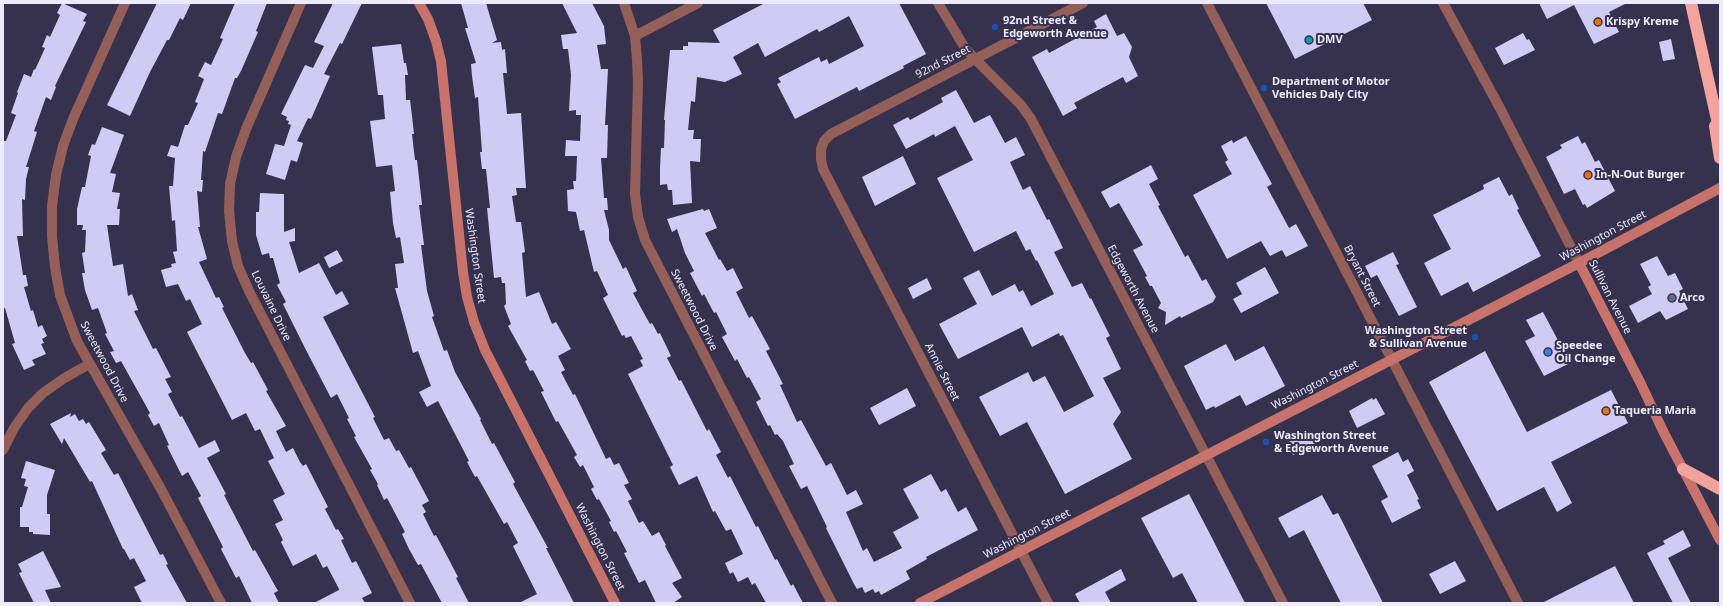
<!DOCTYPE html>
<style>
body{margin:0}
#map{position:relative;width:1723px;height:606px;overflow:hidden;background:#36324e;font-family:"Noto Sans",sans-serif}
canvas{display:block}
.frame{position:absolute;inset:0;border:4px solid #eceafc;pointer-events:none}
</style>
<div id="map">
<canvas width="1723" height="606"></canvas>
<div class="frame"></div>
</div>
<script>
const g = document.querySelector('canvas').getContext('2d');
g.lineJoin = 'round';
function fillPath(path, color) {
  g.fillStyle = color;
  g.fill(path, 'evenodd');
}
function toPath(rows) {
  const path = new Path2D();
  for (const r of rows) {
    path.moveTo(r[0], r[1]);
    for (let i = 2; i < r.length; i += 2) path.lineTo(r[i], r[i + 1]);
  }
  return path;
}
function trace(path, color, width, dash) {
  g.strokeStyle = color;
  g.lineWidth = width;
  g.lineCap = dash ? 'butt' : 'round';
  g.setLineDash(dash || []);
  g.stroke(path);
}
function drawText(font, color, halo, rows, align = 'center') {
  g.font = font + ' "Noto Sans",sans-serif';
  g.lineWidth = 4;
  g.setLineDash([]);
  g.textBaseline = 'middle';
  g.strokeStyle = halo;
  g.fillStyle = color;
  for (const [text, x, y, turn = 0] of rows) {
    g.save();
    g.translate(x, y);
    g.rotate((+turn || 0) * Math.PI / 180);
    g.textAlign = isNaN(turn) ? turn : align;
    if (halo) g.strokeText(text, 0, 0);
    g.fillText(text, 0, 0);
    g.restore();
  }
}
const building = toPath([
 [62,3,87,14,83,21,86,22,55,86,56,87,51,100,46,97,34,131,37,132,26,167,29,167,26,179,25,200,22,199,23,236,17,236,23,275,26,275,28,286,24,287,31,311,33,310,38,327,42,325,47,336,42,339,44,343,41,344,46,354,32,360,35,365,24,370,12,344,15,343,5,308,3,309,3,141,6,141,16,115,11,113,18,93,17,92,24,74,31,77,34,69,35,70,45,48,42,47,47,35,50,37,60,15,57,13],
 [157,3,191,3,183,20,180,18,169,40,167,40,150,72,130,116,107,105],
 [235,3,267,3,256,31,258,32,241,71,237,78,235,78,222,114,218,113,205,152,203,151,201,180,203,180,202,192,197,191,200,227,198,227,207,259,199,262,216,298,219,297,224,307,222,308,245,353,251,363,253,362,268,390,266,391,286,426,276,431,286,452,293,448,300,462,303,466,306,464,328,507,325,509,336,530,338,529,344,539,341,540,352,563,356,561,372,593,362,598,365,603,314,603,339,590,339,589,327,566,323,568,316,554,293,566,281,542,283,540,275,524,283,520,273,500,285,494,268,461,274,458,260,429,255,431,246,413,232,420,187,332,202,324,190,299,186,301,178,284,166,287,161,270,172,267,171,264,176,263,173,252,177,251,175,220,172,221,169,186,173,186,175,158,167,156,171,145,178,147,185,125,188,125,198,103,195,102,204,79,198,76,205,62,211,65,223,39,220,38],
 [333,3,362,3,342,44,340,43,324,74,330,76,311,119,308,118,297,141,303,143,297,162,291,160,285,180,266,174,275,144,284,146,291,125,288,124,289,121,286,120,287,117,281,114,305,65,313,68,324,46,314,42],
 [461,3,486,3,497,40,492,43,501,42,502,50,505,49,507,73,503,73,507,114,521,113,526,188,516,188,517,195,512,196,516,222,521,222,525,252,522,253,526,297,539,292,552,324,556,322,571,349,558,356,565,370,561,372,573,395,575,394,606,459,610,457,614,465,619,463,629,483,624,485,632,499,628,501,639,523,643,521,652,536,659,532,666,545,665,546,682,578,672,583,682,597,673,603,656,603,645,580,639,583,624,553,627,552,616,531,614,532,609,522,611,521,599,499,597,500,591,489,594,487,583,465,580,467,574,457,577,455,558,421,556,422,541,392,544,391,533,370,530,371,525,361,527,360,508,326,511,324,504,306,506,304,505,283,502,283,501,277,494,278,487,208,490,208,486,169,482,169,480,152,482,152,478,97,475,98,472,76,471,64,476,63,465,28,468,28],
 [562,3,592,3,604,26,606,44,597,45,601,69,608,69,605,125,608,125,607,158,601,158,604,198,607,198,608,210,604,210,609,230,609,240,623,269,626,267,637,291,633,293,646,317,650,324,652,323,658,334,660,333,671,356,667,358,679,381,681,380,707,431,709,429,721,452,716,455,728,478,730,476,756,527,758,526,775,560,777,559,791,586,793,584,803,603,766,603,755,583,752,585,748,577,738,582,733,572,730,574,725,563,743,554,731,529,726,531,715,511,713,512,697,476,679,485,670,467,673,465,628,374,643,366,640,360,643,359,631,336,626,338,624,335,622,336,603,298,608,295,597,271,594,272,584,230,580,231,576,212,568,211,567,190,574,189,573,181,576,181,577,156,565,156,566,140,580,141,581,115,576,115,576,110,569,111,571,75,568,49,563,49,561,35,577,33],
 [765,3,899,3,926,54,903,66,904,68,859,91,857,87,795,119,777,84,781,82,778,78,819,57,821,62,827,59,829,64,864,46,849,16,819,32,817,29,765,57,758,43,733,57,742,74,725,82,697,77,695,102,691,101,688,130,694,130,693,139,701,139,700,162,690,161,692,203,673,205,672,190,668,190,667,184,660,185,660,168,661,148,664,148,665,120,664,120,670,50,683,50,683,46,688,46,688,42,720,43,713,30],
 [1266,3,1363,3,1372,20,1295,59],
 [1539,3,1627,3,1609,12,1619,32,1594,44,1574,5,1547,19],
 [1106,14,1117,36,1124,33,1132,47,1129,57,1138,76,1126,83,1123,77,1074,103,1077,108,1063,116,1032,57,1047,49,1049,53,1097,27,1094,21],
 [1523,33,1527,40,1529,39,1535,50,1504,65,1495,48],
 [1671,39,1675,59,1663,61,1659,42],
 [401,44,404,63,406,63,408,75,405,75,406,100,410,100,412,116,414,134,412,134,415,160,417,160,422,205,419,205,424,245,421,245,427,291,434,316,432,317,444,351,447,350,455,372,481,419,480,420,492,444,494,443,515,482,513,484,548,548,546,548,574,603,519,603,537,594,513,546,518,543,507,522,504,524,477,476,475,477,467,462,469,461,438,401,427,407,419,392,431,386,418,351,413,353,395,288,398,288,395,264,404,263,400,237,396,238,393,223,390,192,395,191,392,165,376,167,370,121,385,119,383,95,378,95,372,47],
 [956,90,974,123,990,115,1005,143,1016,137,1025,155,1010,162,1023,190,1030,186,1047,220,1049,219,1063,248,1054,252,1072,287,1082,283,1090,299,1091,298,1110,336,1106,338,1121,369,1103,378,1121,412,1113,424,1132,459,1065,494,1027,422,1000,436,979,397,1028,372,1033,382,1045,376,1064,412,1094,396,1063,335,1060,336,1059,333,1032,347,1022,327,958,359,939,324,977,304,963,278,979,270,992,296,1015,284,1019,292,1023,290,1031,306,1054,294,1037,260,1036,261,1030,249,1026,251,1016,231,974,252,937,178,973,160,955,126,935,137,934,134,906,149,893,125,908,117,910,120,943,102,941,98],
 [102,127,124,135,110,173,116,174,112,192,120,193,117,209,120,209,119,225,107,225,113,266,123,264,128,296,132,294,138,310,134,311,153,349,156,348,171,377,165,379,172,392,168,394,180,417,182,416,199,448,215,440,220,451,207,458,226,494,224,495,253,551,255,550,278,591,274,593,279,603,252,603,239,576,236,578,221,549,223,547,198,498,201,496,188,472,182,476,167,446,169,445,159,423,154,426,148,415,150,413,121,361,116,363,110,352,114,351,105,334,107,333,98,308,92,310,85,290,82,273,85,273,82,253,85,252,86,230,82,230,83,225,77,225,77,209,82,187,85,187,91,156,88,155,92,144,95,145],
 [1246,136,1272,184,1267,187,1289,228,1296,224,1308,246,1286,257,1282,250,1270,256,1261,241,1227,259,1193,195,1232,174,1225,162,1228,160,1221,146,1232,140,1233,143],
 [1578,136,1582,144,1585,142,1595,162,1599,160,1615,191,1587,208,1585,204,1583,205,1575,189,1564,194,1546,157,1559,150,1562,148,1560,145],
 [903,156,916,184,875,206,862,177],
 [1151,165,1158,179,1149,184,1160,205,1158,206,1185,257,1188,255,1202,281,1206,279,1216,297,1213,302,1181,318,1180,316,1165,325,1166,312,1158,308,1161,303,1152,286,1150,286,1145,277,1147,276,1133,250,1143,245,1119,203,1110,208,1101,192],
 [1499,177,1509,196,1512,194,1519,209,1517,210,1541,256,1473,292,1468,282,1441,296,1424,263,1451,249,1433,215,1484,189,1483,185],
 [260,193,284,194,284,232,295,228,295,241,289,242,299,273,319,263,336,295,342,291,349,304,323,317,375,417,373,418,384,440,389,438,396,451,399,450,409,468,411,467,429,501,422,505,426,512,423,514,434,536,436,535,458,577,456,578,469,603,442,603,421,564,418,565,409,549,402,534,405,532,387,498,384,500,377,485,378,484,370,470,372,469,354,437,356,436,347,419,349,418,337,394,331,398,306,350,283,304,286,302,277,285,280,283,273,258,270,258,269,253,262,255,256,235,256,212,259,212],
 [703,209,704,211,709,209,717,228,705,233,719,260,720,259,727,271,733,268,743,288,736,292,749,318,752,316,770,349,766,351,783,384,780,385,797,422,801,420,826,466,831,463,847,495,856,490,863,504,846,512,863,551,867,548,874,562,902,548,893,532,919,518,903,489,931,474,941,492,946,489,958,512,966,507,978,530,926,557,927,559,906,571,910,579,881,595,879,591,875,593,873,589,865,593,862,587,857,589,854,584,826,528,827,527,807,486,801,489,789,466,794,464,783,441,777,434,775,435,770,425,768,426,756,402,761,399,749,377,747,378,737,359,735,361,722,337,727,334,716,312,714,313,704,294,702,296,690,273,694,271,685,253,677,229,672,232,667,219],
 [337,250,343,261,329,268,324,257],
 [1393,252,1399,264,1396,265,1417,307,1399,316,1377,275,1371,278,1365,266],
 [1657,256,1668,276,1675,273,1683,289,1679,291,1688,309,1666,320,1660,311,1638,323,1629,306,1652,294,1648,287,1651,285,1640,264],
 [1265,267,1279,293,1241,313,1233,299,1242,294,1236,283],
 [927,278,932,289,913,299,908,288],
 [1543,312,1570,363,1544,376,1525,341,1535,336,1526,320],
 [1226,344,1235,361,1264,346,1285,386,1246,406,1240,395,1215,408,1214,406,1206,410,1184,366],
 [1485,351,1527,432,1611,390,1628,423,1551,462,1572,503,1557,512,1544,487,1497,511,1429,382],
 [907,388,916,406,879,425,870,408],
 [1372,398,1373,400,1376,398,1385,414,1357,428,1349,411],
 [71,413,70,417,75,414,79,421,83,419,86,424,89,422,106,450,101,453,114,475,118,473,160,555,163,554,168,564,166,565,187,603,142,603,134,587,146,581,134,558,130,560,124,549,123,549,92,481,90,482,64,438,62,444,50,424],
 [1309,431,1316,443,1293,455,1287,443],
 [1398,452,1403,462,1408,459,1414,471,1407,475,1419,499,1417,500,1421,508,1392,523,1381,501,1388,497,1372,466],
 [26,461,55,470,47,495,47,514,50,514,50,535,33,534,33,532,29,532,29,527,20,527,20,507,22,507,28,487,24,486,26,479,21,478],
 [1189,494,1211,536,1245,603,1198,603,1182,573,1173,578,1141,518],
 [1322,495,1333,515,1338,513,1383,603,1341,603,1304,530,1289,538,1278,518],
 [1683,530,1691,546,1668,558,1691,603,1673,603,1647,553,1665,544,1663,541],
 [43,551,61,587,45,590,51,603,34,603,19,573,22,572,18,564],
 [1455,561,1466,581,1440,594,1429,574],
 [1615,566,1634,603,1542,603],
 [1121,569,1126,580,1105,592,1111,603,1080,603,1075,594]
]);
const street = toPath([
 [125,3,73,119,63,146,56,175,52,206,52,236,55,267,60,295,77,341,161,489,221,603],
 [301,3,246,129,236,157,230,184,229,211,232,241,238,266,249,291,410,603],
 [624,3,635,36,637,60,638,82,635,194,638,217,645,240,832,603],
 [938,3,965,48,975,59,1021,105,1031,119,1283,603],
 [1207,3,1518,603],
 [1443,3,1501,110,1579,263],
 [635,36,698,3],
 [3,450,14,428,28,408,43,393,63,379,89,364],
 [1048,603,823,169,821,159,821,149,824,141,831,134,1083,3]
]);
const secondary = toPath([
 [419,3,428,19,436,41,441,61,463,272,467,297,474,322,485,350,615,603],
 [1579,263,1641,384,1663,431,1720,540],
 [920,603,1579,263,1720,188]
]);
const highway = toPath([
 [1691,3,1720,133],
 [1715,126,1720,158],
 [1683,469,1720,489]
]);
const markers = [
 [1598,22,4,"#e8710a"],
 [995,27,4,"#1a4fb4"],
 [1309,40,4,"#0f9aa8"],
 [1264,88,4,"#1a4fb4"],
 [1588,175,4,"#e8710a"],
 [1672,298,4,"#5c6f8a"],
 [1475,337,4,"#1a4fb4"],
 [1548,352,4,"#3f7fe0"],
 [1606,411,4,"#e8710a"],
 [1266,442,4,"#1a4fb4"]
];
const poiNames = [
 ["92nd Street &",1003,21],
 ["Edgeworth Avenue",1003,34],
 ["Krispy Kreme",1606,22],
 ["DMV",1317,40],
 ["Department of Motor",1272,82],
 ["Vehicles Daly City",1272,95],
 ["In-N-Out Burger",1596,175],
 ["Arco",1680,298],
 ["Washington Street",1467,331,"right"],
 ["& Sullivan Avenue",1467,344,"right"],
 ["Speedee",1556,346],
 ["Oil Change",1556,359],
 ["Taqueria Maria",1614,411],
 ["Washington Street",1274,436],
 ["& Edgeworth Avenue",1274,449]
];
const streetNames = [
 ["92nd Street",943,62,-27],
 ["Washington Street",1603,236,-28],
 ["Washington Street",475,256,82],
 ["Bryant Street",1362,276,63],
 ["Edgeworth Avenue",1133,289,62],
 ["Sullivan Avenue",1610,297,63],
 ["Louvaine Drive",271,306,64],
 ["Sweetwood Drive",694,310,63],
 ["Sweetwood Drive",104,362,62],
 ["Annie Street",942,372,63],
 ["Washington Street",1315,385,-27],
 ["Washington Street",1027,534,-27],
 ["Washington Street",600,547,63]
];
fillPath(building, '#cfcbf5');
trace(street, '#945f59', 10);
trace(secondary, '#c7736b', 10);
trace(highway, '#f2a49c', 12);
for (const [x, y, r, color] of markers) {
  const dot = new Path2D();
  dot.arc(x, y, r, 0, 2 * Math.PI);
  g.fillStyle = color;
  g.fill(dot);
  trace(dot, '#36324e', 1.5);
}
drawText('bold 11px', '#eceafc', '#36324e', poiNames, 'left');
drawText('11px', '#eceafc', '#36324e', streetNames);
</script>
